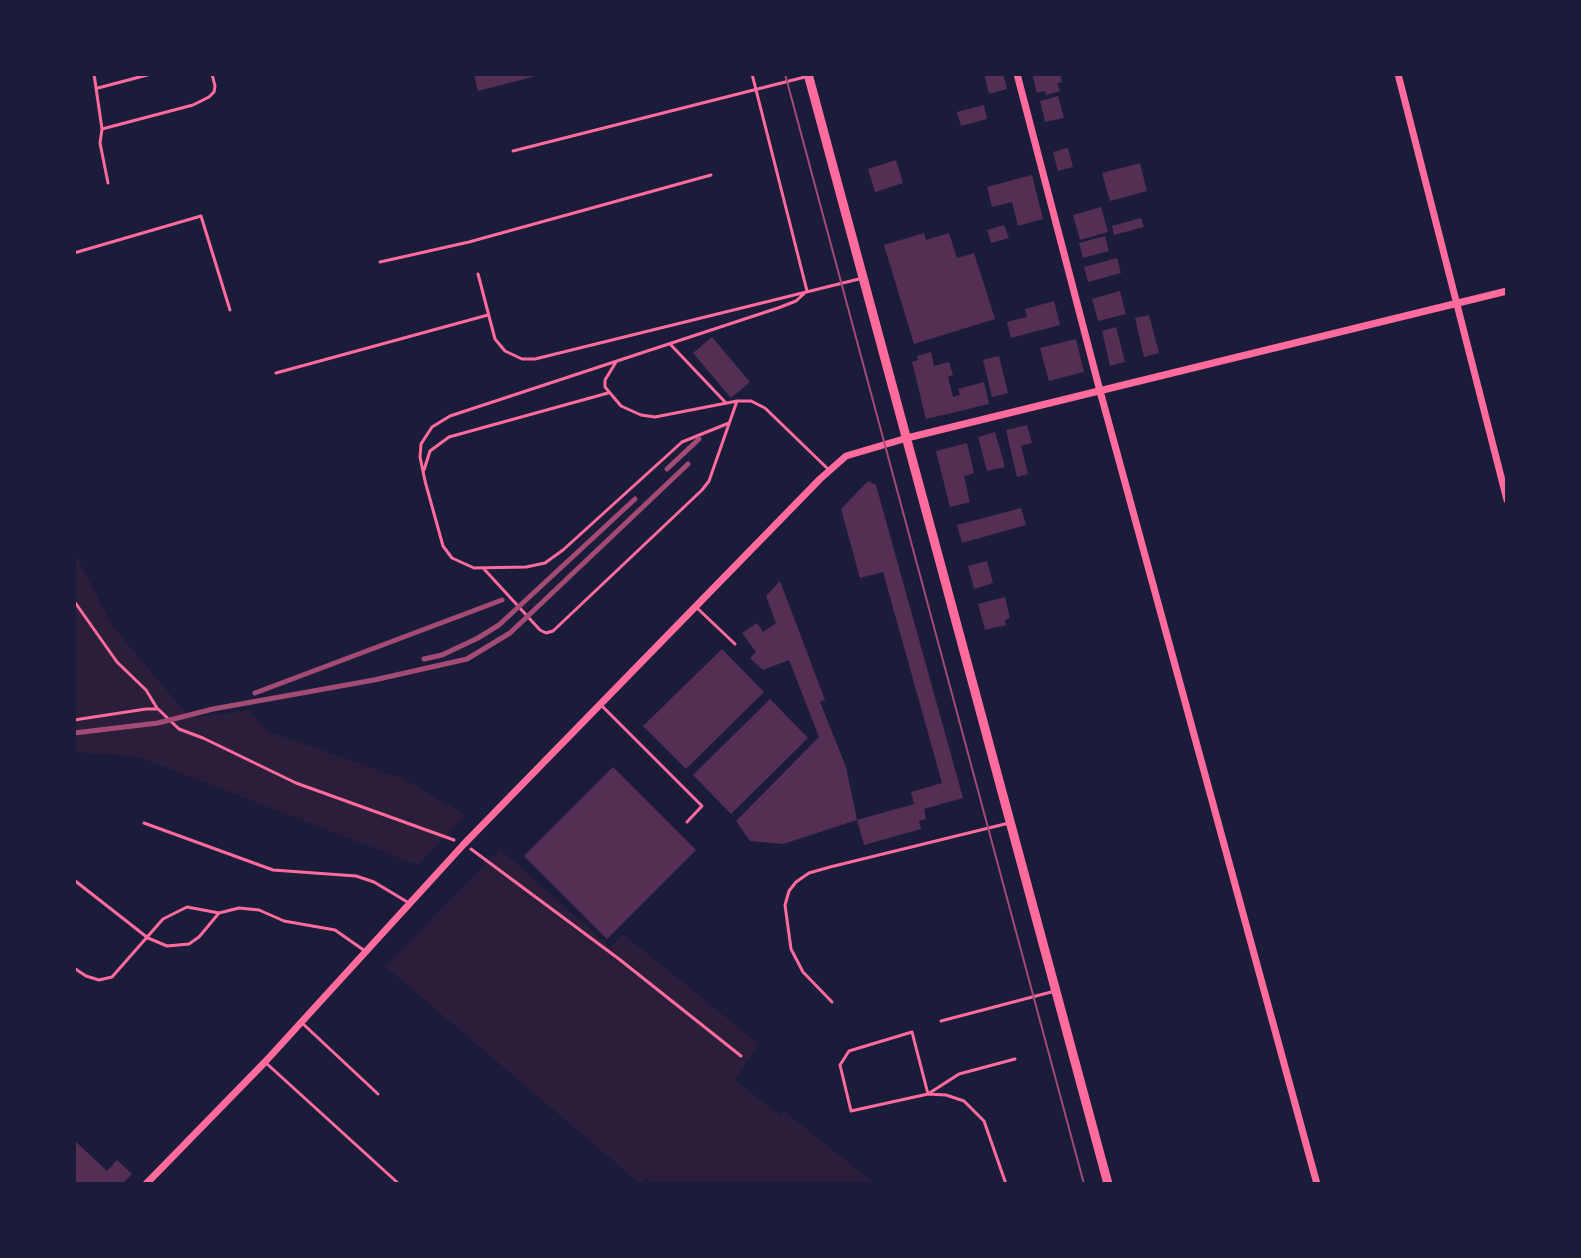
<!DOCTYPE html>
<style>
body{margin:0}
#map{position:relative;width:1581px;height:1258px;overflow:hidden;background:#1b1b3a;font-family:Manrope,sans-serif}
canvas{display:block}
.frame{position:absolute;inset:0;border:76px solid #1b1b3a;pointer-events:none}
</style>
<div id="map">
<canvas width="1581" height="1258"></canvas>
<div class="frame"></div>
</div>
<script>
const g = document.querySelector('canvas').getContext('2d');
g.lineJoin = 'round';
function fillPath(path, color) {
  g.fillStyle = color;
  g.fill(path, 'evenodd');
}
function toPath(rows) {
  const path = new Path2D();
  for (const r of rows) {
    path.moveTo(r[0], r[1]);
    for (let i = 2; i < r.length; i += 2) path.lineTo(r[i], r[i + 1]);
  }
  return path;
}
function trace(path, color, width, dash) {
  g.strokeStyle = color;
  g.lineWidth = width;
  g.lineCap = dash ? 'butt' : 'round';
  g.setLineDash(dash || []);
  g.stroke(path);
}
const green = toPath([
 [74,551,112,625,190,718,249,710,267,731,404,779,466,815,418,865,139,757,74,752],
 [500,849,610,947,623,934,759,1044,735,1080,780,1115,784,1111,875,1184,651,1184,647,1178,640,1184,385,966]
]);
const building = toPath([
 [474,74,540,74,540,75,478,91],
 [984,74,1003,74,1007,89,989,94],
 [1032,74,1060,74,1062,82,1057,83,1060,91,1046,95,1045,91,1037,93],
 [1058,96,1064,118,1045,122,1040,101],
 [984,105,987,119,961,126,957,112],
 [1068,148,1073,167,1058,171,1053,152],
 [896,160,903,183,875,192,868,169],
 [1140,163,1147,191,1110,201,1102,173],
 [1032,175,1043,219,1018,226,1012,202,992,207,987,187],
 [1101,207,1108,232,1080,240,1073,215],
 [1141,218,1144,227,1114,235,1112,226],
 [1004,225,1009,238,991,243,987,230],
 [924,233,926,240,949,233,957,258,974,253,995,319,914,344,884,245],
 [1105,236,1109,251,1083,258,1079,243],
 [1117,258,1121,273,1088,282,1084,267],
 [1120,291,1126,314,1098,321,1092,299],
 [1054,301,1060,325,1011,338,1007,322,1027,317,1025,309],
 [1149,315,1159,353,1144,357,1135,318],
 [1116,327,1125,362,1110,366,1102,331],
 [712,337,750,382,731,398,693,353],
 [1076,339,1084,372,1049,381,1040,348],
 [931,352,934,366,949,362,953,375,948,377,953,397,960,395,958,389,984,382,989,404,926,419,912,362,918,360,917,356],
 [999,356,1008,393,992,397,983,360],
 [1027,425,1032,443,1021,446,1028,474,1017,477,1006,430],
 [995,432,1005,467,987,471,978,437],
 [967,443,974,473,964,476,970,502,950,507,936,451],
 [868,481,876,485,963,798,924,809,926,819,919,821,921,829,864,845,857,820,914,804,911,792,942,783,883,572,860,578,841,509],
 [1021,508,1026,525,962,543,957,525],
 [987,561,993,583,974,589,968,566],
 [780,581,825,700,820,702,846,767,857,820,783,844,750,841,736,821,819,737,789,660,763,670,750,658,756,652,742,633,757,623,763,632,776,623,766,596],
 [1005,597,1010,618,1005,620,1006,625,985,630,978,604],
 [722,649,764,692,686,769,643,726],
 [770,699,808,738,731,814,693,775],
 [613,767,696,850,607,939,524,856],
 [74,1140,107,1171,117,1160,132,1174,122,1184,74,1184]
]);
const path = toPath([
 [74,601,117,662,146,690,157,708],
 [74,720,146,709,158,709,179,729,203,738,296,783,454,840],
 [471,849,619,959,741,1056]
]);
const service = toPath([
 [94,74,102,129,100,143,108,183],
 [98,88,151,74],
 [102,129,193,105,209,97,214,92,215,86,212,74],
 [513,151,805,77],
 [74,253,201,216,230,310],
 [380,262,469,242,711,175],
 [478,274,495,339,505,351,522,359,535,359,859,279],
 [671,345,726,403],
 [616,362,605,380,605,387,621,406,641,415,655,417,737,401,751,401,765,408,829,470],
 [276,373,488,315],
 [424,470,430,451,449,437,608,393],
 [425,481,420,457,421,444,432,427,450,416,778,308,796,301,807,291,752,74],
 [425,481,443,546,452,558,474,568,526,567,545,563,563,550,682,442,729,423],
 [484,569,540,630,546,633,553,631,702,490,709,481,737,401],
 [696,607,735,644],
 [602,706,702,806,687,822],
 [144,823,273,870,356,876,374,882,409,903],
 [74,880,148,938,167,946,189,944,199,937,219,913],
 [74,968,86,976,99,980,112,977,163,919,187,907,219,913,239,908,259,910,284,921,335,930,365,951],
 [832,1002,803,972,791,949,785,905,789,891,796,882,809,873,830,867,1009,823],
 [941,1021,1055,991],
 [301,1022,378,1094],
 [265,1062,399,1184],
 [928,1094,912,1032,849,1051,840,1065,851,1111,928,1094,946,1095,964,1101,984,1121,1006,1184],
 [928,1094,959,1074,1015,1059]
]);
const minor = toPath([
 [1017,74,1100,391,1317,1184],
 [1398,74,1507,500],
 [146,1184,265,1062,464,844,820,479,846,456,907,438,1507,291]
]);
const secondary = toPath([
 [808,74,1108,1184]
]);
const tram = toPath([
 [785,74,1084,1184]
]);
const rail = toPath([
 [667,469,699,439],
 [424,659,442,655,478,638,499,625,635,499],
 [255,693,502,600],
 [74,733,158,723,213,709,374,680,467,659,510,633,688,464]
]);
fillPath(green, '#2a1e3b');
fillPath(building, '#542f53');
trace(path, '#ff6b9d', 3);
trace(service, '#ff6b9d', 3);
trace(minor, '#ff6b9d', 7);
trace(secondary, '#ff6b9d', 9);
trace(tram, '#a44b75', 2);
trace(rail, '#a44b75', 5);
</script>
